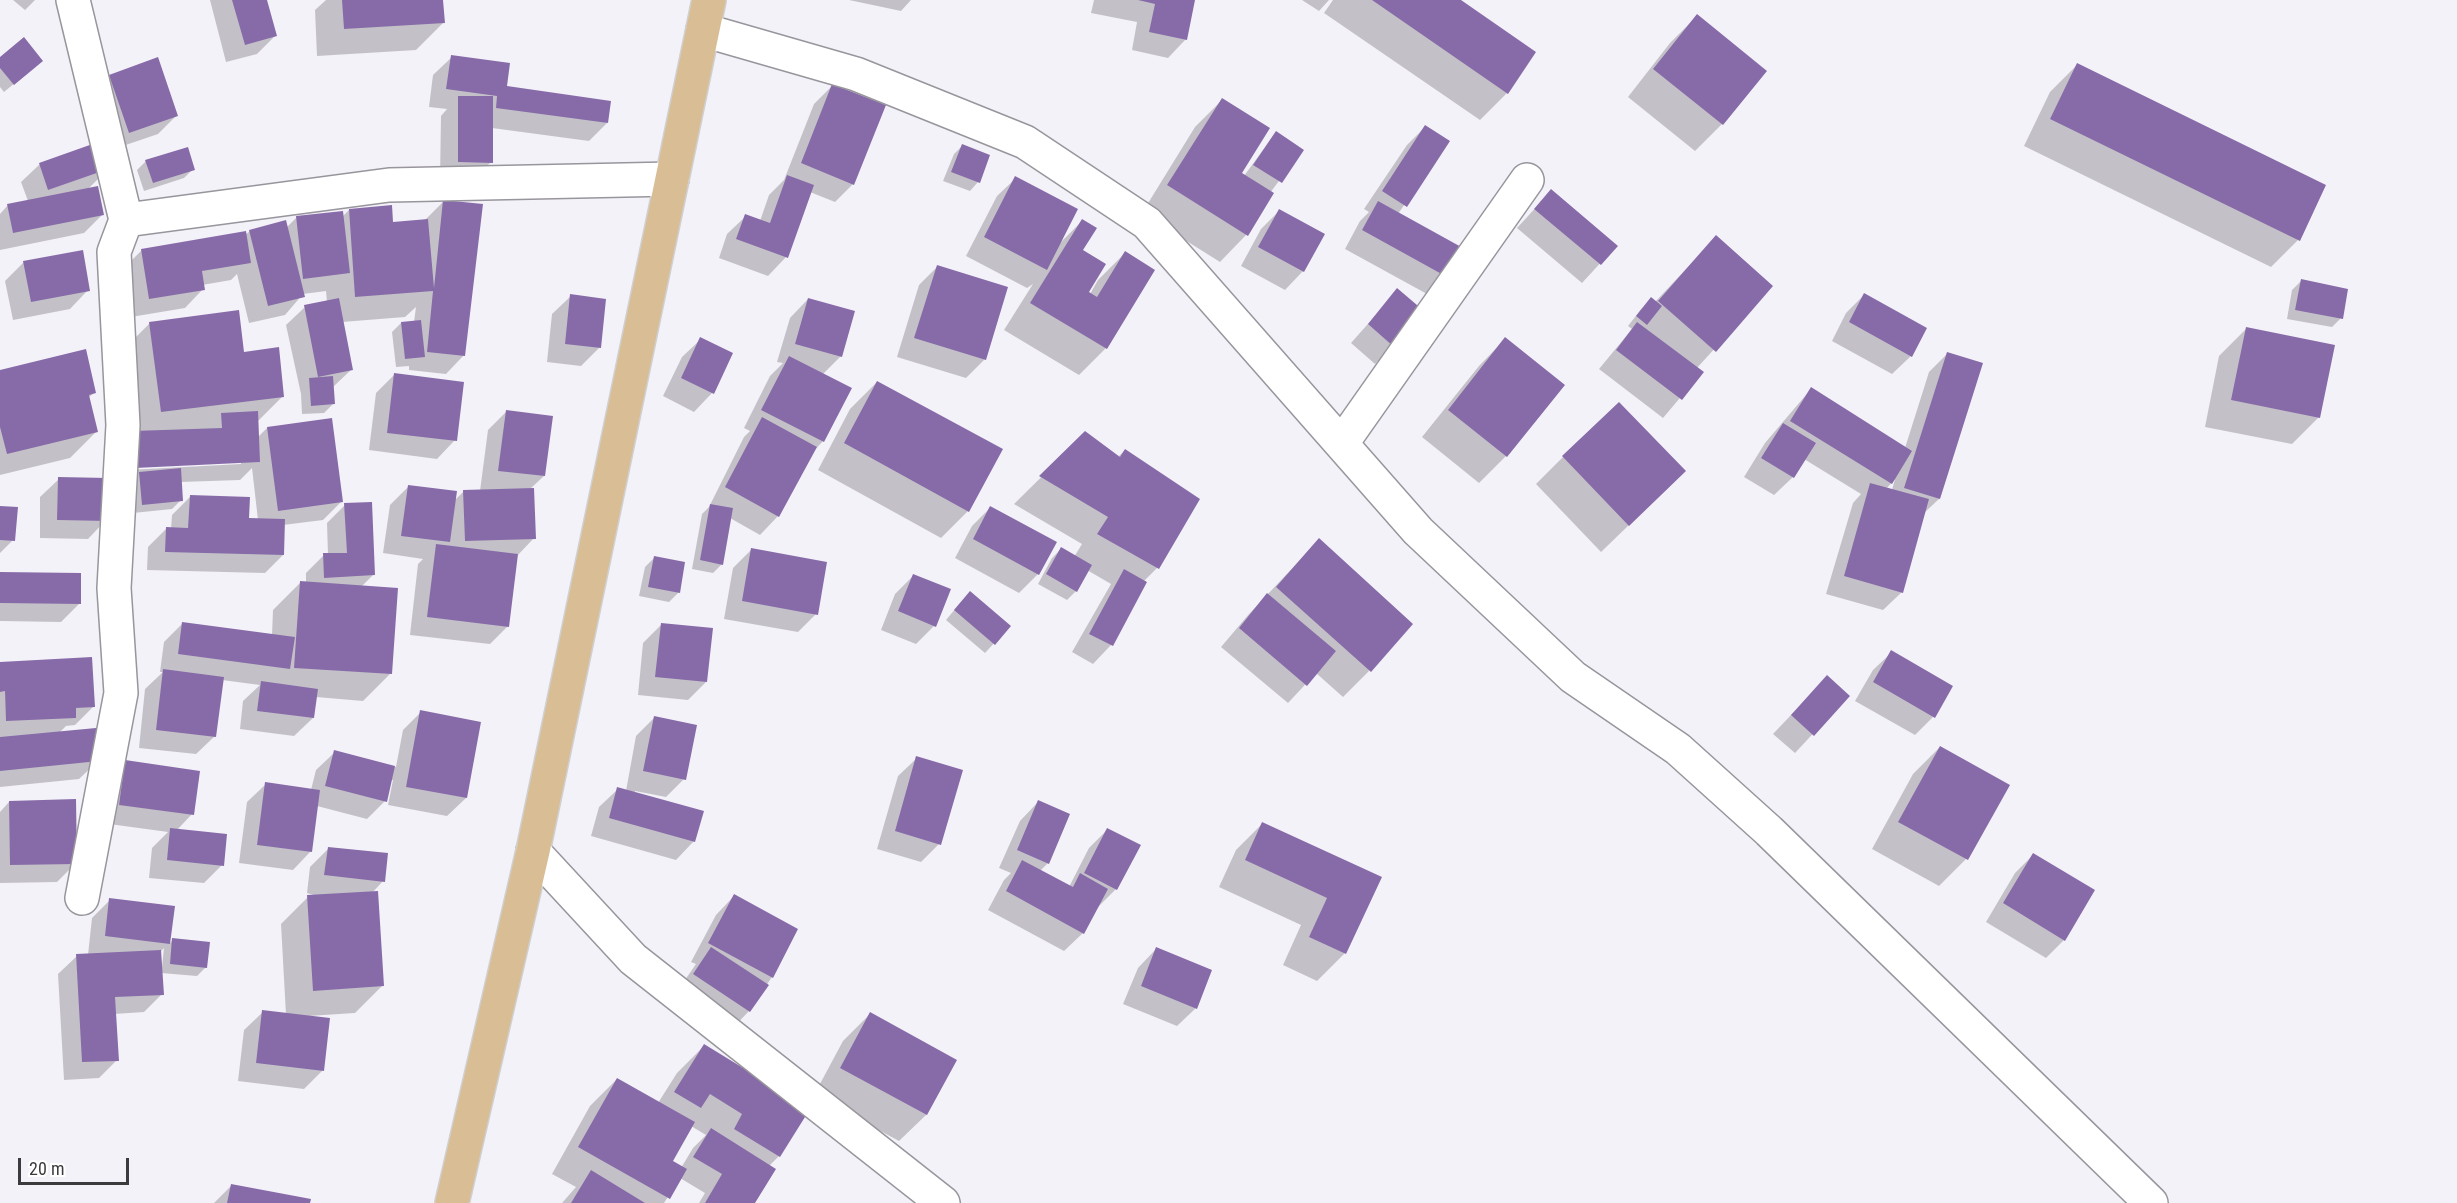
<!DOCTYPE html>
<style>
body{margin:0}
#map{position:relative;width:2457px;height:1203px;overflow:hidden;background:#f4f2f9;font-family:"Roboto Condensed",sans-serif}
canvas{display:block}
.scale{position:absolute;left:18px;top:1158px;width:111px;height:27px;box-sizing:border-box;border:3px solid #3b3a3d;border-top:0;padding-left:8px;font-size:18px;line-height:21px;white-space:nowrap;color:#3b3a3d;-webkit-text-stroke:4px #fff;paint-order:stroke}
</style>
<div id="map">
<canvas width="2457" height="1203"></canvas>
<div class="scale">20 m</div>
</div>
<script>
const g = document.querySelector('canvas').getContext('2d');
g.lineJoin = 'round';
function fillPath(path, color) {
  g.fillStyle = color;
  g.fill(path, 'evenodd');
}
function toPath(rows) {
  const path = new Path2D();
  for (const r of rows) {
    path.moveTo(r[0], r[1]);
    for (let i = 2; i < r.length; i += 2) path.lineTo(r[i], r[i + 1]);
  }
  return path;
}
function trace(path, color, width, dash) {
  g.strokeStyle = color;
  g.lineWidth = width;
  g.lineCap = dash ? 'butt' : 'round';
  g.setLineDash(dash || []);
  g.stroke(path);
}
const shadow = toPath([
 [13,0,35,0,25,10],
 [210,0,265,0,275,36,257,54,226,62],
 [326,0,442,0,443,23,416,50,317,56,315,10],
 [849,0,911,0,901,11],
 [1094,0,1194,0,1186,39,1168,58,1132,50,1137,22,1091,13],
 [1302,0,1329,0,1319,11],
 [1333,0,1458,0,1507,93,1480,120,1324,13],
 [1697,16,1722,124,1695,151,1628,97,1670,43],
 [452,57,505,88,607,123,589,141,492,128,491,162,473,180,440,180,441,116,447,109,429,107,433,75],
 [0,58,32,69,4,92,0,87],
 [2077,65,2298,240,2271,267,2024,146,2050,92],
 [109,76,177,115,158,134,111,150,91,94],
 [833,85,853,184,835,202,810,192,786,257,768,276,719,258,727,234,746,216,760,221,769,195,784,180,814,104],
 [1222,100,1240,173,1244,176,1276,132,1302,150,1270,193,1246,235,1220,262,1142,213,1195,127],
 [1425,127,1447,142,1398,214,1460,249,1427,294,1345,249,1360,221,1369,212,1364,209,1407,145],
 [963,145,978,182,970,191,943,181,954,154],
 [146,161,193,169,184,178,144,191,137,170],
 [40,164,109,168,87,190,103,214,84,233,0,250,0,214,8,205,28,201,21,182],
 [1016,178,1060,243,1082,221,1081,251,1087,293,1090,294,1098,280,1125,253,1153,270,1106,348,1079,375,1004,330,1033,284,1027,288,966,256,997,196],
 [1551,191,1616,246,1582,283,1517,228],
 [444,201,464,355,446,374,409,370,409,366,396,367,392,332,401,323,414,322,416,307,405,317,342,322,352,369,333,387,333,404,324,413,302,414,301,394,286,325,305,307,327,302,326,291,303,294,285,315,249,323,237,274,231,280,202,285,203,289,185,308,131,317,123,269,142,250,245,235,250,231,286,228,297,217,342,217,349,210,391,223,425,220],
 [1279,211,1303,271,1285,290,1241,266,1261,229],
 [1716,237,1771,287,1696,369,1701,373,1663,418,1599,369,1632,329,1628,326,1642,308,1655,302],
 [24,262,88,290,70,309,13,320,5,281],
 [937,267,985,359,966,378,897,357,919,285],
 [2301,281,2341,318,2332,327,2287,319,2292,290],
 [1398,290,1393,346,1375,364,1351,343],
 [1864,295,1911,356,1892,374,1832,341,1846,313],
 [571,296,600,347,581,366,547,362,552,314],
 [808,299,841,356,822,375,823,441,812,453,778,516,760,535,730,518,722,564,713,573,692,569,702,514,709,507,744,437,750,431,744,428,770,376,783,363,777,362,790,318],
 [238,312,243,353,277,349,283,396,257,422,257,438,267,428,331,419,342,501,323,520,283,525,283,555,265,573,147,570,148,547,166,529,171,529,172,515,190,497,248,498,248,519,258,520,252,468,240,480,180,482,181,500,172,509,133,513,131,485,117,485,116,451,133,433,123,350,150,323],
 [241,461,241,464,128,470,128,467],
 [2246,329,2319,417,2292,444,2205,427,2219,356],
 [701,339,712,393,694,412,663,396,682,357],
 [1505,339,1562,386,1506,456,1479,483,1422,437,1479,366],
 [1947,354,1939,499,1923,514,1902,592,1883,610,1826,594,1853,503,1861,494,1804,459,1793,477,1774,495,1744,477,1765,443,1811,389,1905,448,1929,372],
 [1895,479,1892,490,1886,489],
 [0,371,95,392,88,398,97,431,70,458,0,475],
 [394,375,455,440,437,459,369,450,376,393],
 [877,382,968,511,941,538,818,470,850,409],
 [506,412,544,476,530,489,534,538,517,556,508,626,490,644,410,635,418,564,423,559,383,553,390,505,409,486,454,501,463,492,480,491,488,430],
 [1086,433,1118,457,1125,450,1157,568,1144,581,1111,645,1093,664,1072,652,1111,584,1087,570,1076,591,1067,600,1038,584,1052,558,1061,549,1074,557,1082,544,1014,504],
 [1563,457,1657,498,1601,552,1536,484],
 [59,479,106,520,88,539,40,538,40,497],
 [345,505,373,575,361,587,390,674,363,701,316,697,313,718,294,736,240,729,243,701,260,685,222,680,215,736,196,754,139,748,145,689,163,672,160,672,164,642,183,623,272,635,273,610,300,583,306,583,306,573,324,555,328,555,327,523],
 [991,507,1055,542,1038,574,1019,593,955,558,972,526],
 [0,508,13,540,0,553],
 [1319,540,1369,671,1343,697,1316,673,1288,703,1221,647,1249,614],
 [752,549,816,614,798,632,724,619,733,568],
 [654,558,683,564,678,593,669,602,639,596,645,567],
 [0,573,79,604,61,622,0,621],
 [914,575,934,626,916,644,881,630,895,594],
 [961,602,1009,627,985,653,946,620],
 [661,625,706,682,688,700,638,695,643,643],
 [1892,652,1933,717,1915,735,1855,701,1873,670],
 [0,663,93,707,75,725,66,726,59,733,98,761,79,779,0,787],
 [1827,677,1848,696,1795,753,1773,734],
 [421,712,466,798,447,816,388,805,393,780,391,780,385,801,367,819,317,806,311,851,293,870,239,863,247,802,266,784,311,790,316,770,335,752,396,767,403,730],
 [654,718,684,779,666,797,635,791,635,794,694,841,676,860,591,836,599,807,618,789,626,791,636,736],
 [1940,747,2008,785,1966,859,1939,886,1872,849,1913,774],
 [917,758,939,844,921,862,877,849,898,776],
 [125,762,192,814,177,830,222,865,204,883,149,878,152,848,168,832,102,823,107,780],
 [9,802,76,863,57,882,0,883,0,812],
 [1038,802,1048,863,1040,871,1069,887,1089,848,1107,830,1116,889,1098,907,1083,933,1064,951,988,910,1004,880,1011,873,999,868,1020,821],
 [1263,823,1380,878,1344,954,1317,981,1283,965,1301,925,1219,887,1236,850],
 [328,849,383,881,372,893,382,986,355,1013,308,1016,322,1071,304,1089,238,1081,244,1030,263,1012,286,1015,281,924,308,897,317,896,307,893,310,867],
 [2033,855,2064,940,2046,958,1986,922,2015,873],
 [734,896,772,977,749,1011,731,1030,676,993,696,964,691,962,716,915],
 [110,900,173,907,169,944,173,940,206,967,197,976,161,973,162,994,144,1012,114,1014,117,1060,99,1078,64,1080,58,974,77,956,88,955,92,918],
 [164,948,162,967,159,953],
 [1156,949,1196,1008,1177,1026,1123,1004,1138,968],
 [870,1014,955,1061,926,1115,899,1141,814,1095,843,1041],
 [704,1046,808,1110,779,1156,769,1166,753,1203,699,1203,705,1193,680,1178,664,1203,562,1203,576,1187,552,1174,590,1106,617,1079,658,1103,677,1073],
 [691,1126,706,1135,693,1148,681,1168,671,1162],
 [232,1185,309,1203,214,1203]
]);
const building = toPath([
 [232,0,267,0,277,36,245,45],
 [342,0,443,0,445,23,344,29],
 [1138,0,1195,0,1187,40,1149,32,1155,4],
 [1372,0,1461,0,1536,52,1508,94],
 [1697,14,1767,71,1723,125,1653,69],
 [24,37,43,61,14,85,0,68,0,57],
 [451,55,510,63,507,86,611,101,608,123,496,108,497,96,446,89],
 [158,57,178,116,129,133,109,75],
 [2077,63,2326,185,2300,241,2050,119],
 [832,84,886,105,854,185,801,163],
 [458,96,493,96,493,163,458,162],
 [1222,98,1270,128,1242,173,1274,193,1248,236,1167,185],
 [1425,125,1450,141,1407,207,1382,191],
 [1276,131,1304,150,1282,183,1253,165],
 [101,141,111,168,48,190,39,163],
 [962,144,990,155,980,183,951,172],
 [188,147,195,170,153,183,145,160],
 [787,175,814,185,788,258,736,239,745,214,770,223],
 [1015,176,1078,209,1047,270,984,237],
 [98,186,104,215,13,233,7,204],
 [1551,189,1618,246,1601,265,1534,209],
 [443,200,483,204,465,356,427,352,433,291,355,297,349,209,392,205,393,222,428,219,434,288],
 [1378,201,1463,248,1447,277,1362,230],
 [1279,209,1325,234,1304,272,1258,247],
 [343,211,350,273,303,279,296,216],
 [1082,219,1097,228,1083,250,1106,264,1089,292,1097,297,1125,251,1155,270,1107,349,1030,303],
 [286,220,305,297,268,306,249,230],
 [246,231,251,263,202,271,205,290,149,299,141,249],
 [1716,235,1773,286,1716,352,1658,301],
 [83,250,90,291,31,302,23,261],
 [937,265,1008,287,986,360,914,338],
 [2301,279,2348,289,2343,319,2295,310],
 [1397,288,1424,311,1394,347,1368,324],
 [1864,293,1927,328,1912,357,1849,322],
 [570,294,606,299,601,348,565,344],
 [1651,297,1662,306,1647,325,1636,316],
 [339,298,353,370,318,377,304,305],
 [808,298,855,311,842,357,795,344],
 [239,310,244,352,279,347,284,397,161,412,149,322],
 [421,320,425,357,405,359,401,322],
 [1637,322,1704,372,1682,400,1616,350],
 [2246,327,2335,345,2320,418,2231,400],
 [700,337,733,353,714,394,681,378],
 [1505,337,1565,385,1507,457,1448,410],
 [86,349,96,393,89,395,98,432,7,454,0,427,0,370],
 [1947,352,1983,363,1940,499,1904,488],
 [789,356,852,388,824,442,761,410],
 [394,373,464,382,457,441,387,433],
 [333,376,335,404,311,406,309,378],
 [877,381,1003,449,969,512,844,443],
 [1811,387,1912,451,1892,484,1790,421],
 [1619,402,1686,471,1629,526,1562,456],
 [506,410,553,416,545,476,498,471],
 [258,411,260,462,135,468,133,431,222,428,221,413],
 [762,417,817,447,779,517,725,487],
 [332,418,343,502,278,511,267,427],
 [1783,423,1816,443,1794,478,1761,458],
 [1085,431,1120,457,1125,449,1200,499,1159,569,1097,534,1108,517,1039,476],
 [181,468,183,501,142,505,139,472],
 [58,477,108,478,108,521,57,520],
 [1870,483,1929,499,1903,593,1844,576],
 [408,485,457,491,450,542,401,536],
 [534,488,536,539,465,541,463,490],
 [190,495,250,497,249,518,285,519,284,555,165,552,166,527,188,528],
 [372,502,375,575,324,578,323,553,347,553,344,503],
 [710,504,733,508,723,565,700,560],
 [0,506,18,507,15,541,0,540],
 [990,506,1057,542,1039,575,973,539],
 [1319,538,1413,624,1371,672,1276,587],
 [436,544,518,554,509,627,427,617],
 [1061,547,1092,565,1077,592,1046,574],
 [751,548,827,562,818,615,742,601],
 [654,556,685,562,680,593,648,587],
 [1124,569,1147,582,1113,646,1089,634],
 [0,572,81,573,81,604,0,603],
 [913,574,951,589,936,627,898,611],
 [300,581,398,588,392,674,294,668],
 [970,591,1011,626,995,645,954,610],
 [1267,593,1336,651,1307,686,1239,628],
 [182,622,295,637,290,669,178,654],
 [661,623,713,628,707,682,655,677],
 [1891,650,1953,686,1935,718,1873,682],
 [92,657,95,707,76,708,76,718,6,721,5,691,0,692,0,662],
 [163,669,224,677,216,737,156,730],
 [1827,675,1850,696,1814,736,1791,715],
 [261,681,318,689,314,718,257,711],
 [420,710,481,722,467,798,406,787],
 [654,716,697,725,686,780,643,771],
 [96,728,99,761,0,771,0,737],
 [1940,746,2010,785,1968,860,1898,822],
 [334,750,395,766,387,802,325,786],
 [916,756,963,770,941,845,895,831],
 [125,760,200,771,194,815,119,805],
 [265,782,320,790,312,852,257,845],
 [617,787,704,811,695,842,609,818],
 [76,799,77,864,10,865,9,801],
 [1038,800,1070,814,1049,864,1017,850],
 [1262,822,1382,877,1346,954,1309,937,1327,898,1245,860],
 [170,828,227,834,224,866,167,860],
 [1107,828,1141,845,1117,890,1084,873],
 [328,847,388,853,385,882,324,875],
 [2033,853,2095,890,2065,941,2003,903],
 [1022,860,1073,887,1080,873,1108,889,1084,934,1006,891],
 [378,891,384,986,313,991,307,895],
 [734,894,798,929,773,978,708,943],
 [109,898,175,906,170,944,105,936],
 [172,938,210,942,207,968,170,964],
 [711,947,769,985,750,1012,693,974],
 [1156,947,1212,970,1197,1009,1141,986],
 [161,950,164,995,115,997,119,1061,82,1062,76,954],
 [262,1010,330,1018,324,1071,256,1063],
 [870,1012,957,1060,927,1115,840,1068],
 [704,1044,810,1109,780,1157,734,1129,742,1114,710,1094,701,1108,674,1092],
 [617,1078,695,1122,673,1161,687,1169,670,1199,578,1147],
 [711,1128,776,1169,755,1203,705,1203,722,1174,693,1157],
 [591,1170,645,1203,571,1203],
 [231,1184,311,1199,310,1203,227,1203]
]);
const minor = toPath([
 [73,0,126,220,114,252,123,425,114,588,121,693,82,898],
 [703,30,856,74,1025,142,1147,223,1418,531,1573,677,1678,749,1769,831,2151,1203],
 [126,220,389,185,672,179],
 [1342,443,1527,180],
 [533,851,633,959,943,1203]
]);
const major = toPath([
 [452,1203,533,851,709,0]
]);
fillPath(shadow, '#0003');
fillPath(building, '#876ba9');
trace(minor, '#98959c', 36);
trace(major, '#d0d0d0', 36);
trace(minor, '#fff', 33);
trace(major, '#d8bd95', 33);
</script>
